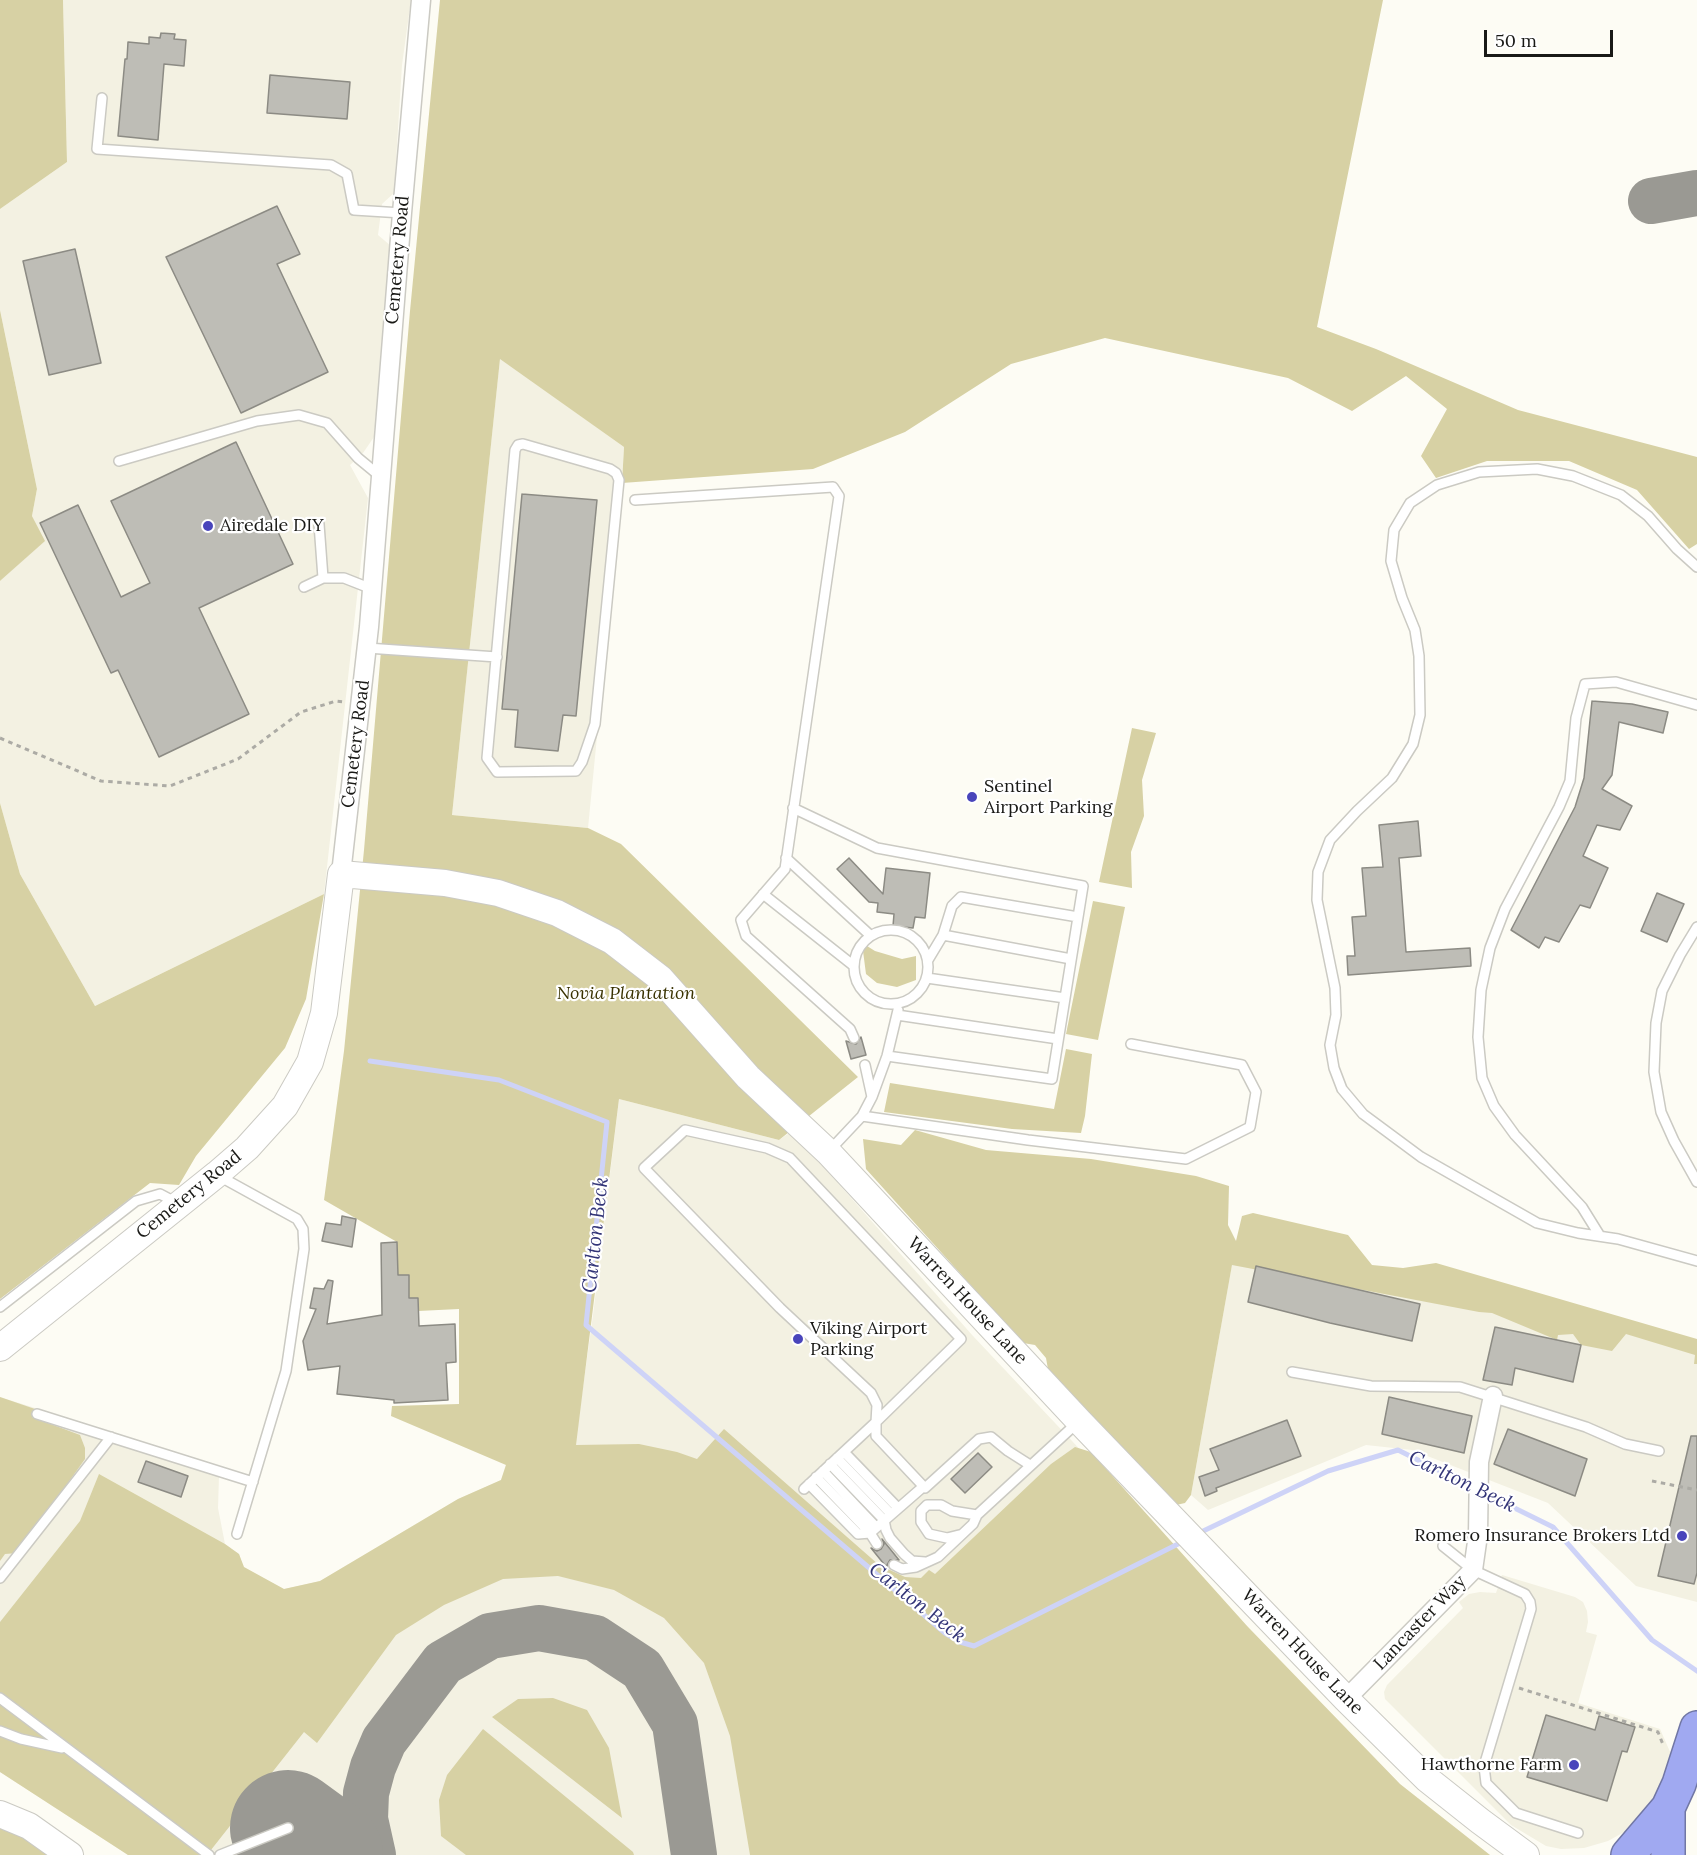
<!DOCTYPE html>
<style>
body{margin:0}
#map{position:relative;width:1697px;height:1855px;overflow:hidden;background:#fdfcf4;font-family:Lora,serif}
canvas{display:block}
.scale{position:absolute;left:1484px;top:30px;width:129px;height:27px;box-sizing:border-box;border:3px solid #191916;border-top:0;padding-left:8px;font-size:18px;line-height:21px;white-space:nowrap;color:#191916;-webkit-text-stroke:4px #fff;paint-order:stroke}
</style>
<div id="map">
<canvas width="1697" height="1855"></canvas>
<div class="scale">50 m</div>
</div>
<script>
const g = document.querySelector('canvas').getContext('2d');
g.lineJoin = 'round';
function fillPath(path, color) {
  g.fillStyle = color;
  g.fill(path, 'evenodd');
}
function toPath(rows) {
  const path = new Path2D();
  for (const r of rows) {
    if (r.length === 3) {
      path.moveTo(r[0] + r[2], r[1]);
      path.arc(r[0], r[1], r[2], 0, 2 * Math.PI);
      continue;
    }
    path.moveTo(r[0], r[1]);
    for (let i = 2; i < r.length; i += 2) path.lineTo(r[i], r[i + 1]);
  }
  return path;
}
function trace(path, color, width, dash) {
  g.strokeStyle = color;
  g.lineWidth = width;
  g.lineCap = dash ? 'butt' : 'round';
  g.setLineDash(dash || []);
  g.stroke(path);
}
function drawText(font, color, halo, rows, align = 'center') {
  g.font = font + ' Lora,serif';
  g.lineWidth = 4.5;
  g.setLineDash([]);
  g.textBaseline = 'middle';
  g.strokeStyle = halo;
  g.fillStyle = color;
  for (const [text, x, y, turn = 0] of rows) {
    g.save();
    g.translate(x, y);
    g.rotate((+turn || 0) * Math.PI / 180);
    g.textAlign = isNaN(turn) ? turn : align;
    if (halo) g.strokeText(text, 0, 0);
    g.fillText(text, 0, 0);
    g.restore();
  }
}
const built = toPath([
 [63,0,411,0,402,65,394,193,382,204,378,235,391,246,374,437,363,453,350,465,368,498,324,894,95,1006,20,874,0,803,0,581,44,541,32,516,37,489,0,310,0,209,67,162],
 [500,358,624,447,622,483,588,828,452,815],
 [619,1099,779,1140,792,1131,973,1336,1089,1459,1221,1608,1248,1627,1400,1784,1490,1855,128,1855,0,1772,0,1397,223,1467,219,1476,218,1508,225,1544,239,1554,243,1567,284,1589,320,1581,458,1499,501,1480,506,1464,575,1445,593,1315],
 [1236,1242,1697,1345,1697,1602,1636,1586,1548,1503,1412,1450,1366,1445,1208,1510,1191,1495],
 [1502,1575,1575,1597,1583,1602,1587,1611,1588,1622,1586,1632,1597,1635,1578,1703,1660,1729,1671,1754,1655,1797,1641,1817,1626,1831,1608,1841,1584,1848,1561,1849,1546,1846,1511,1825,1385,1699,1384,1692,1387,1685,1463,1608,1459,1602,1469,1594,1480,1592,1496,1593]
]);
const green = toPath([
 [0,0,63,0,67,162,0,209],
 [440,0,1383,0,1317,327,1376,349,1518,410,1697,457,1697,544,1689,549,1637,490,1569,461,1487,461,1436,478,1421,456,1447,409,1406,376,1352,411,1288,378,1105,338,1011,364,905,432,813,469,622,483,624,447,500,359,452,815,588,828,621,844,858,1077,779,1140,619,1099,576,1445,639,1444,677,1452,697,1459,724,1429,879,1565,905,1577,921,1578,929,1570,935,1574,1051,1464,1075,1447,1091,1452,1248,1627,1400,1784,1490,1855,750,1855,730,1736,704,1663,664,1618,614,1590,558,1576,503,1579,444,1605,396,1635,317,1743,304,1732,207,1855,128,1855,0,1772,0,1622,80,1521,99,1474,225,1544,239,1554,244,1567,284,1589,320,1581,458,1499,501,1480,506,1465,391,1416,392,1406,459,1404,459,1309,418,1311,418,1298,409,1298,409,1275,398,1275,397,1242,324,1200,344,1051,364,850,410,311],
 [0,310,37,489,32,516,45,541,0,581],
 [1132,728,1156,733,1142,780,1144,816,1131,852,1132,888,1099,882],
 [0,803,20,874,95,1006,324,894,306,999,285,1048,196,1156,179,1185,150,1183,0,1299],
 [1093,901,1125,907,1098,1040,1066,1034],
 [867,946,875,951,902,959,916,956,916,980,897,987,877,983,866,974,863,951],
 [1066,1049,1092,1054,1085,1116,1081,1133,1012,1129,884,1112,890,1083,1054,1109],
 [915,1130,986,1150,1091,1159,1196,1176,1229,1186,1228,1225,1236,1241,1242,1216,1253,1213,1348,1235,1372,1265,1403,1268,1436,1263,1697,1339,1697,1364,1694,1364,1695,1355,1626,1334,1612,1351,1581,1345,1573,1334,1558,1335,1557,1340,1492,1313,1479,1312,1232,1265,1191,1495,1185,1503,1176,1505,1049,1375,1046,1358,1035,1345,1023,1343,866,1169,863,1139,901,1145],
 [0,1397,35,1409,32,1417,80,1435,85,1448,85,1459,18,1553,5,1554,0,1561],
 [553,1698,587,1710,609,1748,622,1818,492,1717,518,1699],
 [483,1729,633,1852,634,1855,466,1855,441,1836,439,1800,447,1775],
 [0,1825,18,1832,54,1855,0,1855]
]);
const stream = toPath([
 [370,1061,499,1080,607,1122,586,1325,945,1633,960,1642,974,1646,1184,1541],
 [1482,1492,1553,1527,1652,1640,1697,1671],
 [1197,1534,1328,1471,1398,1450,1474,1488]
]);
const taxiway = toPath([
 [1651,201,1697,193],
 [373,1855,365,1819,366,1793,373,1767,384,1741,443,1663,490,1636,539,1628,595,1638,642,1669,675,1724,694,1855]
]);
const runway = toPath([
 [288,1828,325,1855]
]);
const building = toPath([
 [161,33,175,34,174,39,186,40,184,66,164,64,158,140,118,136,125,59,127,59,128,42,149,44,149,37,160,38,161,33],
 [270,75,350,82,347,119,267,113,270,75],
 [277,206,300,254,277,264,328,372,241,413,166,257,277,206],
 [75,249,101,363,49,375,23,261,75,249],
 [236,442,293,564,199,608,249,714,159,757,118,670,111,673,40,523,78,505,121,597,150,583,111,501,236,442],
 [522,494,597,500,576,716,563,715,558,751,515,747,518,710,502,709,522,494],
 [1592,701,1632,704,1668,712,1663,733,1619,722,1612,775,1602,789,1632,806,1620,830,1597,825,1583,856,1608,868,1590,908,1580,905,1559,942,1545,937,1539,948,1511,930,1575,807,1584,778,1592,701],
 [1418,821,1421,856,1399,858,1406,952,1470,948,1471,966,1348,975,1347,956,1355,956,1352,917,1366,916,1362,868,1383,867,1379,825,1418,821],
 [849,858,883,894,886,868,930,873,925,918,915,917,913,928,893,926,894,914,877,912,878,903,869,902,837,869,849,858],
 [1657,893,1684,904,1667,942,1641,931,1657,893],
 [861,1037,866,1055,851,1059,846,1041,856,1044,861,1037],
 [342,1216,356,1219,352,1247,322,1241,326,1223,341,1225,342,1216],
 [397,1242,398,1275,409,1275,409,1298,418,1298,419,1326,455,1324,456,1362,446,1363,448,1400,394,1403,394,1400,337,1394,340,1366,308,1370,303,1341,316,1309,310,1308,314,1288,324,1289,328,1280,333,1281,327,1324,382,1315,381,1243,397,1242],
 [1256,1266,1420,1304,1412,1341,1330,1323,1248,1302,1256,1266],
 [1495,1327,1581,1345,1573,1382,1515,1368,1512,1385,1483,1380,1495,1327],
 [1389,1397,1472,1416,1464,1453,1382,1434,1389,1397],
 [1287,1420,1301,1456,1216,1488,1217,1491,1205,1496,1199,1477,1219,1470,1210,1449,1287,1420],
 [1508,1429,1587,1459,1575,1496,1494,1464,1508,1429],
 [1691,1436,1697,1436,1697,1573,1694,1584,1658,1576,1691,1436],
 [978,1453,992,1467,965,1493,951,1479,978,1453],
 [146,1461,188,1476,181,1497,138,1482,146,1461],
 [882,1539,899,1560,890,1560,887,1565,888,1569,871,1548,877,1551,881,1549,884,1544,882,1539],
 [1546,1715,1595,1730,1599,1716,1635,1727,1627,1752,1622,1751,1607,1801,1527,1777,1546,1715]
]);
const path = toPath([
 [0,738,101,781,170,786,238,759,301,712,336,701,345,702],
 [1652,1481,1697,1490],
 [1519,1688,1658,1732,1664,1747]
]);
const lane = toPath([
 [102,98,97,149,331,165,347,174,354,210,402,213],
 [523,444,610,469,616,473,619,480,595,724,582,762,576,771,497,772,487,758,515,450,518,445,523,444],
 [119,461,257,421,299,415,327,423,358,458,381,477],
 [635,500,833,487,839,496,785,869,741,920,746,936,850,1029,854,1038],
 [319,524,323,578],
 [1697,567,1677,549,1648,516,1621,495,1573,476,1537,469,1479,472,1437,485,1410,503,1394,530,1391,561,1402,598,1415,630,1419,656,1420,715,1413,744,1392,778,1357,811,1330,840,1318,872,1317,900,1335,988,1336,1015,1330,1045,1334,1068,1342,1089,1363,1114,1421,1157,1537,1223,1578,1233,1618,1239,1697,1261],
 [304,587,323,578,344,578,372,589],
 [367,648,497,657],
 [793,808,877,848,1083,886,1052,1079,887,1056],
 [786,858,871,936],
 [763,894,854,966],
 [1697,927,1680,955,1662,991,1656,1023,1654,1072,1661,1112,1674,1141,1697,1182],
 [891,967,37],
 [943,935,1071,959],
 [928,960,943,935,952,906,961,897,1078,917],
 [927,978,1065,998],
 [897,1015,1058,1039],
 [865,1065,872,1097],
 [862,1116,872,1097,887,1056,898,1010],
 [830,1150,862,1116,1028,1140,1186,1159,1250,1127,1256,1092,1242,1065,1131,1044],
 [219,1176,297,1219,303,1229,304,1249,286,1371,237,1534],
 [1600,1236,1582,1207,1515,1135,1494,1106,1482,1078,1478,1037,1481,990,1490,948,1505,909,1559,807,1570,781,1576,718,1585,684,1616,682,1697,705],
 [0,1307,136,1201,160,1194,177,1203],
 [1292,1372,1371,1386,1460,1387,1586,1427,1625,1444,1659,1451],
 [37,1414,253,1482],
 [844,1452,898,1508],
 [837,1458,891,1514],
 [830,1464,884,1520,886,1530,890,1538,904,1554,912,1561,925,1562],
 [823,1471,876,1527],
 [816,1477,870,1533],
 [809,1484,858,1534,870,1533],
 [804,1489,876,1422,961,1339,790,1158,767,1148,685,1130,644,1168,780,1308,871,1393,877,1405,876,1422,876,1436,925,1488,979,1439,991,1437,1008,1451,1030,1465],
 [959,1535,947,1538,929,1534,921,1522,921,1511,927,1505,941,1505,952,1511,977,1515],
 [877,1544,870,1533,924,1486],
 [1443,1546,1473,1570,1525,1594,1530,1602,1531,1609,1484,1766,1486,1783,1516,1813,1578,1833],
 [894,1565,902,1569,916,1567,938,1557,973,1524,977,1515,1077,1423],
 [0,1578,111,1437],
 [0,1698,209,1855],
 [0,1731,21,1739,62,1748],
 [220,1855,288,1828]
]);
const street = toPath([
 [341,874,369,627,402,213,421,0],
 [1346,1699,1473,1570,1478,1535,1479,1462,1493,1396]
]);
const secondary = toPath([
 [0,1348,217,1174,247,1148,285,1106,310,1062,324,1013,341,874,445,883,498,893,557,913,612,941,660,978,748,1077,828,1152,1079,1421,1346,1699,1427,1779,1480,1821,1526,1855],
 [0,1814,29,1826,70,1855]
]);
const highway = toPath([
 [1628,1855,1668,1808,1679,1784,1697,1728],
 [1668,1855,1668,1808]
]);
const markers = [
 [208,526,6,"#4945bb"],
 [972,797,6,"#4945bb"],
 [798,1339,6,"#4945bb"],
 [1682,1536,6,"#4945bb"],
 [1574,1765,6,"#4945bb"]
];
const streetNames = [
 ["Cemetery Road",398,260,-85],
 ["Cemetery Road",356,744,-83],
 ["Cemetery Road",189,1195,-39],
 ["Warren House Lane",967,1301,47],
 ["Lancaster Way",1420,1623,-46],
 ["Warren House Lane",1302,1652,46]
];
const poiNames = [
 ["Airedale DIY",220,526],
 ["Sentinel",984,787],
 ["Airport Parking",984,808],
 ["Viking Airport",810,1329],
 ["Parking",810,1350],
 ["Romero Insurance Brokers Ltd",1670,1536,"right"],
 ["Hawthorne Farm",1562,1765,"right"]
];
const parkNames = [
 ["Novia Plantation",626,994]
];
const waterNames = [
 ["Carlton Beck",596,1235,-84],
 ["Carlton Beck",1462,1482,26],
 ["Carlton Beck",917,1603,38]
];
fillPath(built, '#f3f1e2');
fillPath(green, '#d7d1a4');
trace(stream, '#ced3f7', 5);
trace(taxiway, '#9a9993', 46);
trace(runway, '#9a9993', 116);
fillPath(building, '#bebdb6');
trace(building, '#8c8b84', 1.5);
trace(lane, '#cbcac3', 12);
trace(street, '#cbcac3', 21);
trace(secondary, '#cbcac3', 28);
trace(highway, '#7177a4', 36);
trace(path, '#acaba5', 3, [4.5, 4.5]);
trace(lane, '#fff', 9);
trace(street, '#fff', 18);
trace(secondary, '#fff', 26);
trace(highway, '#a0a9f1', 33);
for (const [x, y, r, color] of markers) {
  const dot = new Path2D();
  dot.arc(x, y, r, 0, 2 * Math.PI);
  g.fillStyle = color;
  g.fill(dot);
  trace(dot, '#fff', 2);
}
drawText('18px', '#191916', '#fff', streetNames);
drawText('18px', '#191916', '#fff', poiNames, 'left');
drawText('italic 18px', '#393200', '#fff', parkNames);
drawText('italic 20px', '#333578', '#fff', waterNames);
</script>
